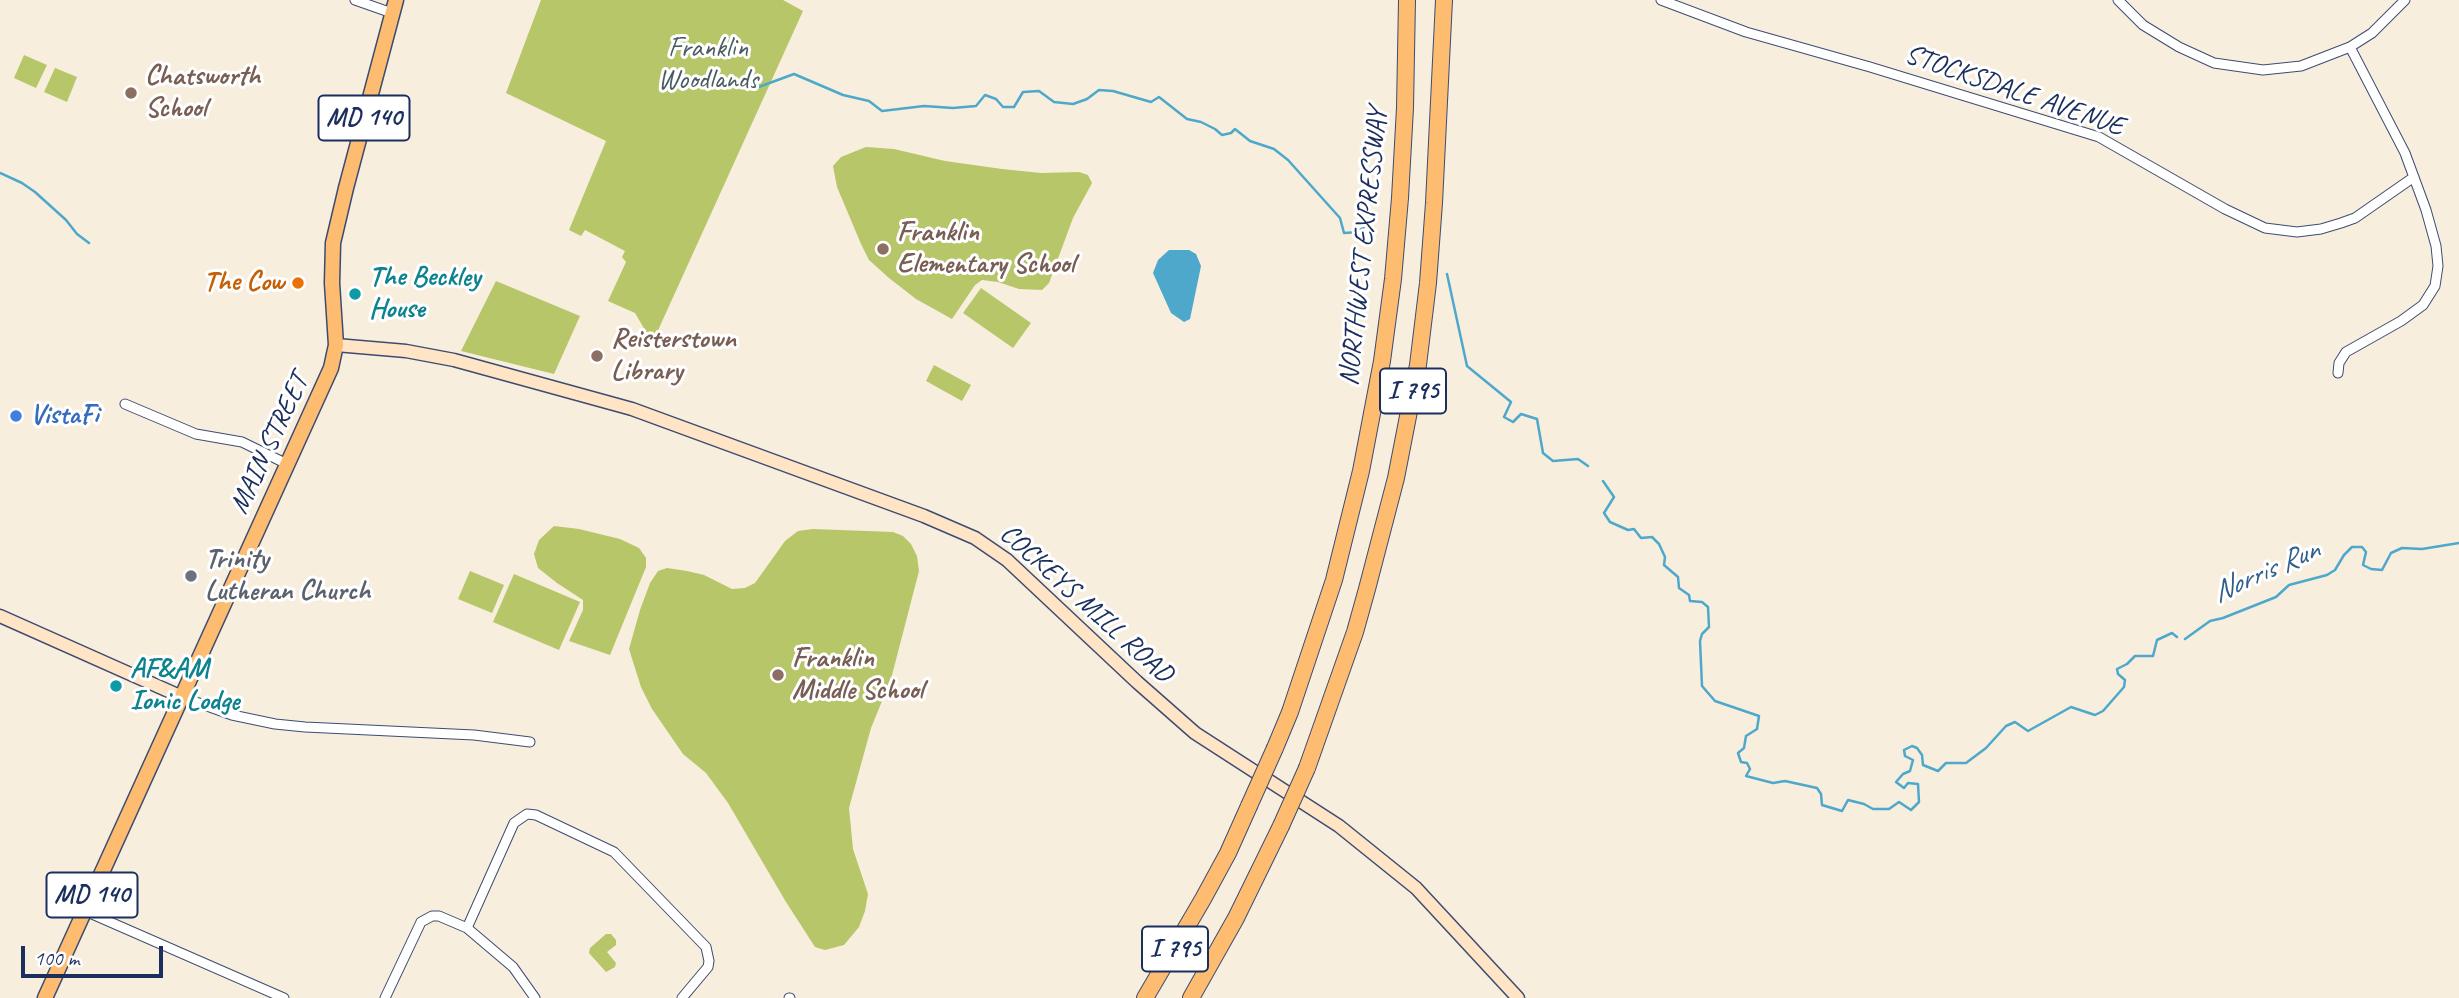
<!DOCTYPE html>
<style>
body{margin:0}
#map{position:relative;width:2459px;height:998px;overflow:hidden;background:#f7eede;font-family:Caveat,sans-serif}
canvas{display:block}
.scale{position:absolute;left:21px;top:946px;width:142px;height:32px;box-sizing:border-box;border:4px solid #1b2f5e;border-top:0;padding-left:9px;font-size:21px;line-height:24px;white-space:nowrap;color:#1b2f5e;-webkit-text-stroke:5px #fff;paint-order:stroke}
</style>
<div id="map">
<canvas width="2459" height="998"></canvas>
<div class="scale">100 m</div>
</div>
<script>
const g = document.querySelector('canvas').getContext('2d');
g.lineJoin = 'round';
function fillPath(path, color) {
  g.fillStyle = color;
  g.fill(path, 'evenodd');
}
function toPath(rows) {
  const path = new Path2D();
  for (const r of rows) {
    path.moveTo(r[0], r[1]);
    for (let i = 2; i < r.length; i += 2) path.lineTo(r[i], r[i + 1]);
  }
  return path;
}
function trace(path, color, width, dash) {
  g.strokeStyle = color;
  g.lineWidth = width;
  g.lineCap = dash ? 'butt' : 'round';
  g.setLineDash(dash || []);
  g.stroke(path);
}
function drawText(font, color, halo, rows, align = 'center') {
  g.font = font + ' Caveat,sans-serif';
  g.lineWidth = 6;
  g.setLineDash([]);
  g.textBaseline = 'middle';
  g.strokeStyle = halo;
  g.fillStyle = color;
  for (const [text, x, y, turn = 0] of rows) {
    g.save();
    g.translate(x, y);
    g.rotate((+turn || 0) * Math.PI / 180);
    g.textAlign = isNaN(turn) ? turn : align;
    if (halo) g.strokeText(text, 0, 0);
    g.fillText(text, 0, 0);
    g.restore();
  }
}
const green = toPath([
 [541,0,783,0,803,11,650,348,645,330,635,313,608,301,626,262,622,257,625,251,585,230,581,236,569,230,606,141,506,93],
 [24,55,47,65,36,88,14,78],
 [55,68,77,77,67,102,44,92],
 [866,147,894,149,945,161,1002,169,1041,173,1079,172,1088,175,1092,183,1073,218,1049,283,1042,290,1019,289,998,282,982,280,975,285,952,319,916,299,889,278,869,260,861,244,837,187,833,166,841,157],
 [496,281,580,316,554,374,461,351],
 [981,288,1031,323,1013,348,963,313],
 [934,365,971,385,962,401,926,381],
 [554,526,579,529,620,539,639,548,646,558,646,567,610,655,569,641,583,610,583,600,557,583,538,568,534,554,539,540],
 [813,529,893,532,903,536,911,544,917,556,919,571,891,679,871,728,849,808,853,849,868,894,865,911,859,927,844,945,825,950,815,947,786,902,728,803,706,773,683,754,652,709,641,687,629,649,640,610,650,583,658,571,667,568,687,571,704,575,732,589,745,588,755,583,785,541,798,531],
 [470,571,504,585,492,613,458,599],
 [514,574,580,602,559,650,493,622],
 [606,934,611,934,616,940,616,945,607,952,616,963,615,967,606,972,589,953,590,948]
]);
const water = toPath([
 [1169,250,1189,250,1196,254,1201,266,1190,319,1184,322,1171,313,1153,273,1158,260]
]);
const stream = toPath([
 [756,88,794,74,843,95,869,101,882,111,924,106,953,108,976,106,985,95,996,99,1003,107,1014,107,1023,92,1039,91,1054,102,1073,104,1087,99,1099,90,1113,91,1151,102,1159,97,1187,119,1201,122,1215,129,1222,135,1231,133,1235,129,1250,141,1274,149,1288,160,1340,218,1344,233,1358,232,1365,226],
 [0,173,22,183,35,192,66,220,77,234,89,243],
 [1447,274,1467,366,1511,402,1504,417,1513,422,1521,414,1537,419,1543,453,1553,461,1578,459,1588,466],
 [1603,481,1614,497,1604,513,1610,522,1628,530,1634,529,1641,538,1652,537,1659,544,1665,557,1664,565,1678,577,1679,588,1689,595,1690,601,1702,602,1708,607,1709,627,1702,634,1700,641,1702,686,1715,701,1759,716,1757,729,1746,736,1744,748,1738,753,1741,762,1747,763,1750,769,1746,776,1773,783,1785,781,1817,788,1821,794,1822,805,1842,811,1848,800,1864,804,1873,809,1889,809,1899,802,1911,810,1919,802,1918,784,1908,783,1904,788,1896,782,1903,774,1910,771,1913,760,1905,756,1904,750,1912,746,1917,748,1922,755,1923,765,1938,771,1946,763,1966,763,1986,748,2006,726,2015,722,2028,731,2071,707,2095,715,2103,711,2124,687,2125,680,2118,674,2117,669,2127,664,2135,656,2153,656,2157,640,2172,633,2177,637],
 [2185,639,2210,621,2223,618,2276,597,2289,585,2327,575,2335,570,2344,555,2352,547,2362,547,2366,552,2363,565,2371,569,2382,570,2391,553,2402,548,2422,549,2459,543]
]);
const street = toPath([
 [355,0,392,13],
 [1661,0,1746,32,1870,67,2099,137,2225,209,2265,228,2297,232,2321,229,2341,223,2355,218,2414,177],
 [2118,0,2143,25,2179,47,2214,63,2263,70,2301,66,2350,47,2372,33,2405,0],
 [2338,373,2339,363,2346,352,2401,321,2423,305,2435,286,2438,266,2436,246,2426,210,2405,153,2350,47],
 [125,404,196,434,242,442,287,464],
 [182,697,232,715,275,724,305,727,474,735,530,742],
 [85,911,284,998],
 [467,928,513,967,535,998],
 [385,998,421,922,432,916,439,916,467,928,514,823,527,814,536,815,614,852,706,947,709,961,708,967,682,998],
 [789,998,790,998]
]);
const secondary = toPath([
 [336,345,406,351,454,360,632,409,924,516,975,538,1007,560,1137,682,1195,733,1339,826,1416,888,1518,998],
 [0,616,182,697]
]);
const primary = toPath([
 [45,998,331,368,336,345,332,283,333,243,346,188,396,0]
]);
const highway = toPath([
 [1275,748,1290,712,1334,580,1361,471,1382,361,1393,279,1400,198,1405,108,1407,0],
 [1307,768,1355,632,1367,589,1396,478,1418,365,1428,283,1434,203,1444,0],
 [1145,998,1203,899,1228,853,1249,806],
 [1191,998,1236,918,1281,826]
]);
const highwayBridge = toPath([
 [1249,806,1275,748],
 [1281,826,1307,768]
]);
const markers = [
 [131,93,7,"#8d6e63"],
 [883,249,7,"#8d6e63"],
 [298,283,7,"#e8710a"],
 [355,294,7,"#0f9aa8"],
 [597,356,7,"#8d6e63"],
 [16,416,7,"#3f7fe0"],
 [191,576,7,"#6b7280"],
 [778,675,7,"#8d6e63"],
 [116,686,7,"#0f9aa8"]
];
const shields = [
 [364,118,91],
 [1413,391,66],
 [92,895,91],
 [1175,949,66]
];
const shieldNames = [
 ["MD 140",364,118],
 ["I 795",1413,391],
 ["MD 140",92,895],
 ["I 795",1175,949]
];
const parkNames = [
 ["Franklin",708,49],
 ["Woodlands",708,81]
];
const educationNames = [
 ["Chatsworth",145,77],
 ["School",145,109],
 ["Franklin",897,233],
 ["Elementary School",897,265],
 ["Reisterstown",611,340],
 ["Library",611,372],
 ["Franklin",792,659],
 ["Middle School",792,691]
];
const streetNames = [
 ["STOCKSDALE AVENUE",2014,91,19],
 ["NORTHWEST EXPRESSWAY",1364,247,-84],
 ["MAIN STREET",270,444,-65],
 ["COCKEYS MILL ROAD",1086,604,42]
];
const cultureNames = [
 ["The Beckley",369,278],
 ["House",369,310],
 ["AF&AM",130,670],
 ["Ionic Lodge",130,702]
];
const foodNames = [
 ["The Cow",284,283]
];
const shopNames = [
 ["VistaFi",30,416]
];
const worshipNames = [
 ["Trinity",205,560],
 ["Lutheran Church",205,592]
];
const waterNames = [
 ["Norris Run",2266,572,-24]
];
fillPath(green, '#b7c668');
fillPath(water, '#4da8cb');
trace(stream, '#4da8cb', 2.5);
trace(street, '#3c4c71', 11);
trace(secondary, '#3c4c71', 15);
trace(primary, '#3c4c71', 17);
trace(highway, '#3c4c71', 18);
trace(street, '#fff', 9);
trace(secondary, '#ffe4c6', 12);
trace(primary, '#febc71', 14);
trace(highway, '#febc71', 16);
trace(highwayBridge, '#3c4c71', 18, []);
trace(highwayBridge, '#febc71', 16);
for (const [x, y, r, color] of markers) {
  const dot = new Path2D();
  dot.arc(x, y, r, 0, 2 * Math.PI);
  g.fillStyle = color;
  g.fill(dot);
  trace(dot, '#fff', 2.5);
}
for (const [x, y, w] of shields) {
  const box = new Path2D();
  box.roundRect(x - w / 2, y - 22.5, w, 45, 5);
  g.fillStyle = '#fff';
  g.fill(box);
  trace(box, '#1b2f5e', 2);
}
drawText('bold 26px', '#1b2f5e', null, shieldNames);
drawText('28px', '#4a5c61', '#fff', parkNames);
drawText('bold 28px', '#785e54', '#fff', educationNames, 'left');
drawText('28px', '#1b2f5e', '#fff', streetNames);
drawText('bold 28px', '#0d838f', '#fff', cultureNames, 'left');
drawText('bold 28px', '#c56008', '#fff', foodNames, 'right');
drawText('bold 28px', '#366cbe', '#fff', shopNames, 'left');
drawText('bold 28px', '#5b616d', '#fff', worshipNames, 'left');
drawText('italic 30px', '#2f5f8a', '#fff', waterNames);
</script>
